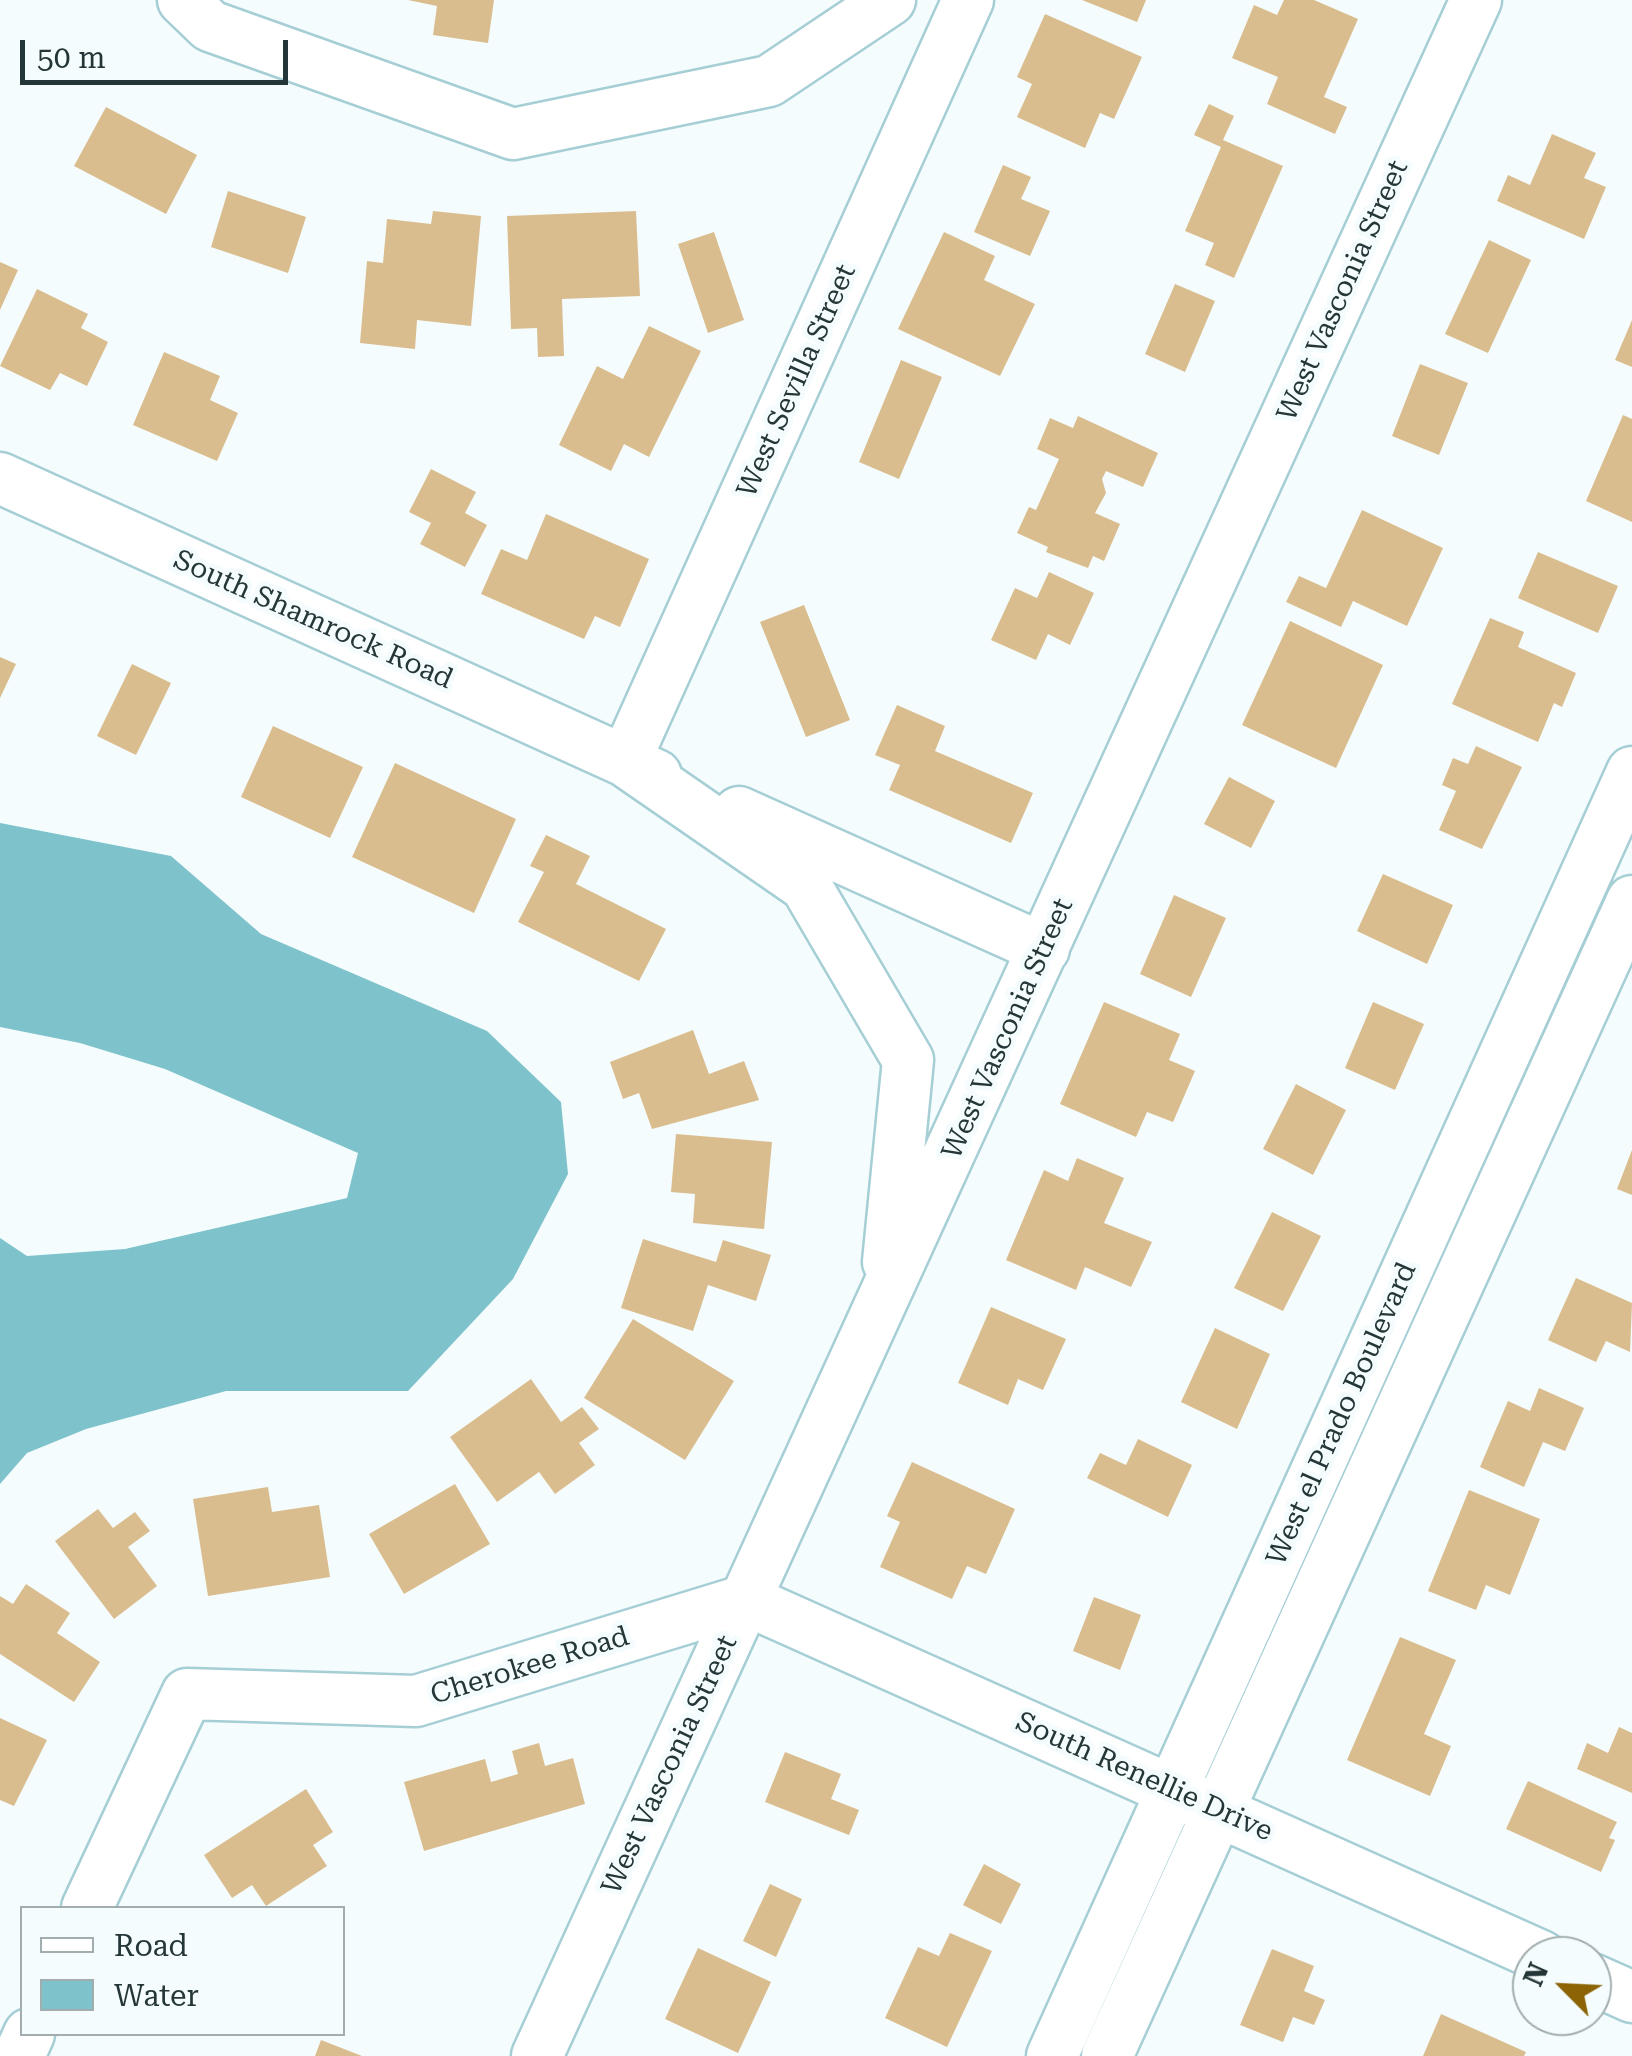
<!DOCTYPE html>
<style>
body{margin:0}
#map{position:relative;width:1632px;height:2056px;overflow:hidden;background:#f4fcfd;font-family:"Roboto Serif",serif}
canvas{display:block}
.legend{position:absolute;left:20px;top:1906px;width:325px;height:130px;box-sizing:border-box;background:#f4fcfd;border:2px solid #a1adae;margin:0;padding:12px 18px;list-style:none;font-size:30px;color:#253638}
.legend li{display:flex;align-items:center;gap:20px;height:50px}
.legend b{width:50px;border:2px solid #a1adae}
.north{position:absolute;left:1512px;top:1936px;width:100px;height:100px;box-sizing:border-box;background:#f4fcfd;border:2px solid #a1adae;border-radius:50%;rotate:294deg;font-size:28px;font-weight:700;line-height:40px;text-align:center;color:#253638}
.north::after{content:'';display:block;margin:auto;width:35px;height:45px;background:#8c6305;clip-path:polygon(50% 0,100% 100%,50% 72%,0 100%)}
.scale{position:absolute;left:20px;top:40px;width:268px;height:45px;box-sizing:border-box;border:5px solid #253638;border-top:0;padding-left:12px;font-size:30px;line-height:35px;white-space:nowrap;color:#253638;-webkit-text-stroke:8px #f4fcfd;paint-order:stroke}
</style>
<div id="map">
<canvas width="1632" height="2056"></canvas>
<ul class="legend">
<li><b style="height:12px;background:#fff"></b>Road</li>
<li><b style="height:28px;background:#7ec2cc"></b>Water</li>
</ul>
<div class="north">N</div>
<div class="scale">50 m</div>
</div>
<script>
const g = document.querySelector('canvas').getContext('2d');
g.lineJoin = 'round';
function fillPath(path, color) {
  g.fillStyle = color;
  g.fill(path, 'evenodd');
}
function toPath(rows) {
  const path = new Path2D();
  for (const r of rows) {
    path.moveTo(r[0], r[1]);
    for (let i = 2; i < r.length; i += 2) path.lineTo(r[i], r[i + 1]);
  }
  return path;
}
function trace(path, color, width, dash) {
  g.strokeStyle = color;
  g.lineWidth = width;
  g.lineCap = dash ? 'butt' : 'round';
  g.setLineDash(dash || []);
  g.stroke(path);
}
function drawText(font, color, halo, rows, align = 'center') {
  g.font = font + ' "Roboto Serif",serif';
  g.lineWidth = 10;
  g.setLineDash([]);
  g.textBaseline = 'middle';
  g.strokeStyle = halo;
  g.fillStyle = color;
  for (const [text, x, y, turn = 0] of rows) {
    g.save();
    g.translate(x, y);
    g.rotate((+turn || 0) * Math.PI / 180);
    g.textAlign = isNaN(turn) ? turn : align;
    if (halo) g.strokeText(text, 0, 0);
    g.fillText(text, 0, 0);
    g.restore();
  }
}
const water = toPath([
 [0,823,171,856,261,934,487,1031,561,1102,568,1174,513,1279,408,1391,226,1391,86,1429,27,1453,0,1484,0,1238,27,1256,125,1249,347,1198,358,1153,165,1069,80,1043,0,1027]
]);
const building = toPath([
 [408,0,494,0,488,43,433,35,437,6],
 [1082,0,1146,0,1137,22],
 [1284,0,1314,0,1358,19,1324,97,1347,107,1335,134,1267,104,1278,77,1232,58,1254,5,1277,15],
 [1045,14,1142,57,1114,119,1100,113,1085,148,1017,117,1032,84,1017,77],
 [1209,104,1234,116,1223,140,1283,166,1234,278,1205,265,1214,243,1185,231,1221,147,1194,135],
 [106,107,197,155,166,214,74,166],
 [1552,134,1596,153,1584,178,1606,187,1584,239,1497,201,1508,175,1530,185],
 [1003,165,1031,177,1021,199,1050,211,1030,256,974,232],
 [228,191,306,217,288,273,211,247],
 [433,211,481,216,471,326,417,320,415,349,360,343,367,261,383,263,387,219,431,224],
 [636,211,640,296,562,299,564,356,538,357,537,328,511,329,507,216],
 [714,232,744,320,708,333,678,244],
 [944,232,995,256,984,280,1035,304,1000,376,898,329],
 [1489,240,1531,260,1488,353,1445,334],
 [0,262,18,270,0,310],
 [1175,284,1215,301,1185,372,1145,354],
 [37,289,88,314,81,328,108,342,87,386,60,373,50,390,0,366],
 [1632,320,1632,367,1615,360],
 [649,326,701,351,649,457,624,444,611,471,559,445,597,366,623,379],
 [164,352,220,376,210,400,238,413,217,461,133,425],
 [901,360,942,377,899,479,859,462],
 [1420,364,1468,383,1439,455,1392,436],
 [1623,415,1632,419,1632,522,1586,501],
 [1078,416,1158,453,1143,487,1106,471,1102,479,1106,493,1095,513,1120,524,1104,561,1093,556,1088,568,1046,552,1048,547,1017,533,1029,507,1036,510,1059,459,1037,449,1050,418,1073,428],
 [431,469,476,492,465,513,487,525,465,567,420,544,431,523,409,512],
 [1362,510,1443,548,1407,626,1353,601,1341,627,1286,602,1299,576,1326,588],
 [546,514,649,559,620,627,595,616,584,639,481,594,501,549,527,560],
 [1538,552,1618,586,1598,633,1518,598],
 [1049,572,1094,593,1070,645,1048,634,1036,660,991,640,1015,588,1037,598],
 [804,605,850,720,806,737,760,622],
 [1490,618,1524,632,1518,647,1576,673,1562,707,1554,703,1538,742,1452,704],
 [1290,621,1383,665,1336,768,1242,725],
 [0,657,16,664,0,698],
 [132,664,171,683,136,755,97,736],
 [897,705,945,726,935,751,1033,793,1011,843,889,790,900,765,875,755],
 [273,726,363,767,330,838,241,797],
 [1476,746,1522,767,1482,849,1439,830,1456,791,1442,785,1453,758,1468,764],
 [395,763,516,819,474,913,352,857],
 [1229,777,1275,801,1251,848,1204,824],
 [546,835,590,856,576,884,666,929,639,981,518,922,544,872,530,866],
 [1383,874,1453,905,1427,964,1357,931],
 [1174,895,1226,918,1191,997,1140,974],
 [1104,1002,1180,1034,1169,1060,1195,1071,1173,1122,1147,1112,1136,1137,1060,1104],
 [1373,1002,1424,1024,1395,1090,1345,1068],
 [693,1030,709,1074,744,1061,759,1100,652,1129,639,1093,623,1099,610,1062],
 [1296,1084,1346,1110,1313,1175,1263,1149],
 [676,1134,772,1142,764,1229,693,1223,695,1194,671,1192],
 [1632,1150,1632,1195,1617,1189],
 [1077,1158,1124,1178,1104,1223,1152,1242,1131,1287,1085,1267,1076,1290,1006,1260,1044,1170,1068,1181],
 [1272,1212,1321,1236,1283,1311,1234,1288],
 [643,1239,716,1262,723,1240,771,1255,756,1301,708,1285,693,1331,621,1308],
 [1576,1278,1632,1303,1630,1352,1606,1341,1596,1362,1548,1340],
 [991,1307,1066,1339,1043,1390,1018,1379,1008,1405,958,1383],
 [633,1319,734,1381,685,1460,584,1398],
 [1215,1328,1270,1354,1237,1429,1181,1402],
 [531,1379,561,1422,582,1407,599,1429,579,1443,595,1465,555,1494,539,1472,497,1502,450,1437],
 [1539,1388,1584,1408,1565,1451,1543,1442,1524,1487,1480,1467,1508,1401,1530,1411],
 [1138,1439,1192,1465,1168,1517,1087,1478,1100,1453,1126,1465],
 [912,1462,1015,1509,986,1574,967,1566,952,1599,880,1567,900,1522,887,1516],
 [455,1484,490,1544,404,1594,369,1534],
 [268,1487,272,1512,319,1505,330,1577,208,1596,193,1499],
 [1469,1490,1540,1519,1510,1595,1486,1585,1476,1610,1428,1591],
 [98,1509,113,1528,135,1512,150,1531,128,1547,157,1586,114,1619,55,1541],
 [26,1584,70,1613,57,1633,100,1662,74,1702,0,1654,0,1596,13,1604],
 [1094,1597,1141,1615,1120,1670,1073,1651],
 [1400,1637,1456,1660,1424,1734,1451,1746,1430,1796,1347,1760],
 [0,1718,47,1740,14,1806,0,1800],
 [1619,1727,1632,1733,1632,1793,1577,1769,1587,1743,1608,1753],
 [539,1743,545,1766,573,1758,585,1804,424,1851,404,1782,485,1759,491,1782,518,1774,512,1751],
 [785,1752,841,1774,831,1799,859,1810,849,1835,765,1802],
 [1528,1781,1617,1822,1609,1838,1615,1840,1601,1872,1506,1829],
 [306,1789,333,1832,313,1845,327,1866,266,1906,252,1885,232,1898,204,1855],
 [984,1864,1021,1884,1001,1924,963,1905],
 [770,1884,802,1899,776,1957,743,1941],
 [950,1933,992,1951,947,2047,885,2018,918,1947,939,1956],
 [698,1948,771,1982,738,2053,665,2019],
 [1272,1949,1314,1966,1304,1991,1325,2000,1314,2025,1293,2017,1283,2042,1240,2025],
 [1441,2014,1526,2052,1524,2056,1423,2056],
 [321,2040,362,2056,315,2056]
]);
const minor = toPath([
 [183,0,210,26,513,134,769,81,890,0],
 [0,478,625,761,806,886,908,1060,888,1262],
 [656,775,625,761,968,0],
 [739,812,1044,949],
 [87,1908,187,1694,416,1701,746,1600,1541,1956],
 [1592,1979,1632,1997],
 [19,2056,29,2034],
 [537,2056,1476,0],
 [1052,2056,1632,772],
 [1107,2056,1632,901]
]);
const streetNames = [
 ["West Vasconia Street",1343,291,-66],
 ["West Sevilla Street",797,381,-66],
 ["South Shamrock Road",313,620,24],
 ["West Vasconia Street",1008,1029,-66],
 ["West el Prado Boulevard",1342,1414,-66],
 ["Cherokee Road",530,1666,-17],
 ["West Vasconia Street",670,1765,-65],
 ["South Renellie Drive",1144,1777,24]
];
fillPath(water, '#7ec2cc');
fillPath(building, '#dabd8e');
trace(minor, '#a5ced5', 55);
trace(minor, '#fff', 50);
drawText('28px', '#253638', '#f4fcfd', streetNames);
</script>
